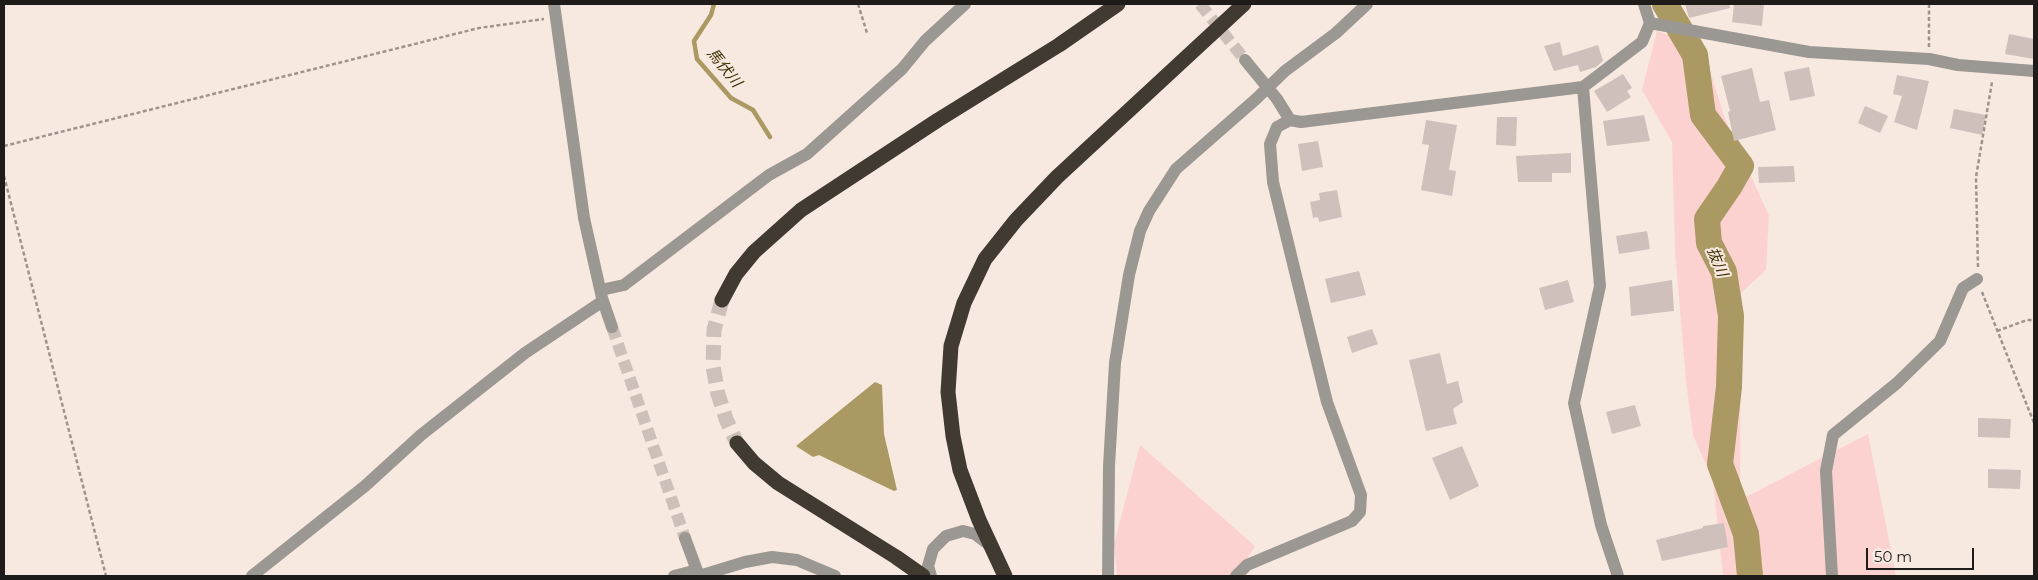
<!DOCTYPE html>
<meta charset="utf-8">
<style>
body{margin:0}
#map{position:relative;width:2038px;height:580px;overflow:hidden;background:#f7e9e0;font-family:Montserrat,sans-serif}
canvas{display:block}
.frame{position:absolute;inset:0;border:5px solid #1f1b18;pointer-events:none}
.scale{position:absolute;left:1866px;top:548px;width:108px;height:22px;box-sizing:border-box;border:2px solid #1f1b18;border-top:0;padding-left:6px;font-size:15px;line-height:18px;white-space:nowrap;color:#1f1b18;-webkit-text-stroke:4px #f7e9e0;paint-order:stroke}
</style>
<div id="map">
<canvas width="2038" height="580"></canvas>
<div class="frame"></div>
<div class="scale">50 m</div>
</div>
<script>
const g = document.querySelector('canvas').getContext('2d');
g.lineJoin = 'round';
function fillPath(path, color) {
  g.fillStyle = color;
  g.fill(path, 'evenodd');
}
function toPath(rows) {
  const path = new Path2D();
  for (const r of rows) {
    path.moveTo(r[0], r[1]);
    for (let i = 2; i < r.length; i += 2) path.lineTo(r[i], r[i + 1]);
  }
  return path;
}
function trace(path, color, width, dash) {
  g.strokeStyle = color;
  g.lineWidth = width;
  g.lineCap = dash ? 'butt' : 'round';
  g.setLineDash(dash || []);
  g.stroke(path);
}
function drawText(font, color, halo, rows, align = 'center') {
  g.font = font + ' Montserrat,"Noto Sans JP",sans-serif';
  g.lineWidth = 4;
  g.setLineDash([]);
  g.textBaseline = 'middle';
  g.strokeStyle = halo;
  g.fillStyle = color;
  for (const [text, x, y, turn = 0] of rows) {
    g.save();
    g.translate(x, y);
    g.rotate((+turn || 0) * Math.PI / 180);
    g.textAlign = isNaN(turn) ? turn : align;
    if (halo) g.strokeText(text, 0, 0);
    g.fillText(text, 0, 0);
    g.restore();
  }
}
const green = toPath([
 [1657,31,1703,48,1724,116,1769,216,1766,270,1741,293,1740,500,1868,434,1896,576,1723,576,1713,481,1693,435,1686,381,1675,251,1672,142,1642,90],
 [1140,445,1255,546,1237,576,1117,576,1114,544]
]);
const water = toPath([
 [875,382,882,385,884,434,897,490,894,491,819,455,813,457,796,446]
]);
const stream = toPath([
 [714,4,711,15,694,41,697,59,731,98,753,110,770,137]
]);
const river = toPath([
 [1665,4,1695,55,1703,115,1741,166,1729,187,1707,219,1709,243,1724,272,1731,316,1729,387,1720,464,1746,534,1750,576]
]);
const building = toPath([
 [1685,4,1729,4,1730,8,1689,18],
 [1734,4,1764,4,1762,26,1732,22],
 [2009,34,2034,39,2034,59,2005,54],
 [1560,42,1563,56,1598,45,1603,61,1596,67,1580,72,1578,65,1554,71,1544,46],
 [1809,67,1815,96,1790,101,1784,72],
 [1752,68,1760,102,1769,100,1776,130,1734,141,1728,112,1730,111,1721,76],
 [1623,74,1632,88,1627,91,1631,97,1607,112,1594,91],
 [1897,75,1929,81,1917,130,1894,122,1902,96,1893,94],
 [1865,106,1888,116,1880,133,1858,123],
 [1954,109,1986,115,1982,135,1950,128],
 [1644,115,1650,141,1607,146,1603,121],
 [1497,117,1517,117,1516,146,1496,145],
 [1426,120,1457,125,1449,170,1456,171,1452,196,1421,190,1429,145,1422,144],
 [1318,141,1323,167,1302,171,1298,144],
 [1571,153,1571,173,1552,173,1552,182,1518,182,1516,156],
 [1794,166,1795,182,1759,183,1758,167],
 [1337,190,1342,217,1319,222,1318,217,1313,218,1310,202,1320,200,1319,193],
 [1647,231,1650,249,1619,254,1616,236],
 [1359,271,1366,295,1331,303,1325,279],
 [1568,280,1574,302,1545,310,1539,288],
 [1672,280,1674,311,1631,316,1629,287],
 [1372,329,1378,344,1352,353,1347,337],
 [1440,353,1447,384,1458,381,1463,402,1453,409,1457,424,1426,431,1409,360],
 [1635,405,1641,426,1612,434,1606,412],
 [1978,418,2011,419,2010,438,1978,437],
 [1462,446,1479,486,1450,500,1432,458],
 [1988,469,2021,470,2020,489,1988,488],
 [1724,523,1728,547,1662,561,1656,540,1703,528,1703,526]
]);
const minorTunnel = toPath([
 [1200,4,1245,60],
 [612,327,685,538]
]);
const highwayTunnel = toPath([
 [722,300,714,330,713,366,718,394,726,419,737,443]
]);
const path = toPath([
 [858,4,867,33],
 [1929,47,1929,4],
 [4,146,479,28,544,19],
 [4,176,106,576],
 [1978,267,1976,177,1992,82],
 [1982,292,2034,423],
 [1997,331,2027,320,2034,320]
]);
const minor = toPath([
 [554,4,584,218,602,298,612,327],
 [1644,4,1650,23],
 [1245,60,1277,99,1290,120,1301,122,1583,87,1642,42,1650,23,1809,52,1929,59,1958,65,2034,71],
 [1583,87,1600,286,1574,403,1601,525,1618,576],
 [601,290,624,285,769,175,807,154,902,69,925,41,965,4],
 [685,538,699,576],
 [252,576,365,486,421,435,525,353,603,301],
 [674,576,697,570],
 [699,576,745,562,772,557,797,560,835,576],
 [931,576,928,566,933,549,946,536,963,531,975,534,992,547],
 [1108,576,1109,466,1115,363,1129,275,1140,231,1149,211,1176,169,1256,99,1285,71,1336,33,1367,4],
 [1236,576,1247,565,1352,521,1360,512,1361,495,1327,402,1273,182,1270,144,1277,127,1290,120],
 [1832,576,1826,471,1833,435,1897,383,1940,341,1963,288,1977,279]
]);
const highway = toPath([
 [722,300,736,274,754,252,801,210,938,120,1059,45,1118,4],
 [737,443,754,463,778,483,896,557,923,576],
 [1005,576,979,520,960,470,953,436,948,392,951,346,964,303,985,259,1016,220,1057,177,1244,4]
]);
const waterNames = [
 ["馬伏川",724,68,51],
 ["抜川",1717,262,68]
];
fillPath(green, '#fcd2d0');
fillPath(water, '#aa9962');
trace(stream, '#aa9962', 4.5);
trace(river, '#aa9962', 26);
fillPath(building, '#d0c0bc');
trace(minorTunnel, '#ccc0b8', 12, [12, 6]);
trace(highwayTunnel, '#ccc0b8', 15, [15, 8]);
trace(path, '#9e948d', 2.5, [4, 2.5]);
trace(minor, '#9b9792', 12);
trace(highway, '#413a31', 15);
drawText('italic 15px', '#3c3000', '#f7e9e0', waterNames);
</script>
